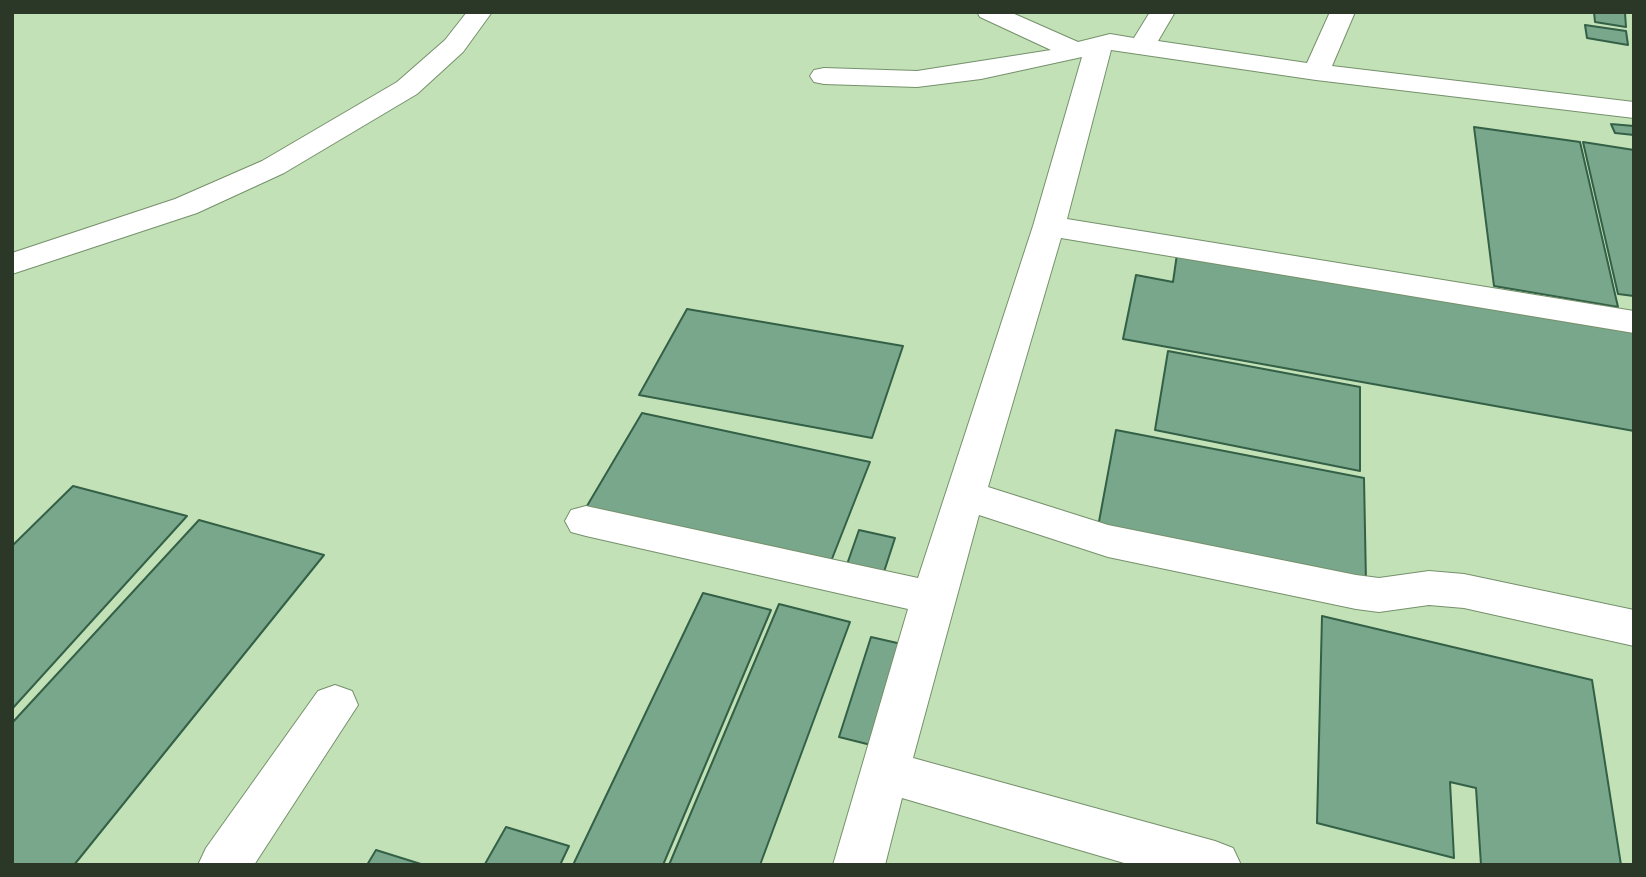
<!DOCTYPE html>
<style>
body{margin:0}
#map{position:relative;width:1646px;height:877px;overflow:hidden;background:#c2e1b7;font-family:Cabin,sans-serif}
canvas{display:block}
.frame{position:absolute;inset:0;border:14px solid #2c3827;pointer-events:none}
</style>
<div id="map">
<canvas width="1646" height="877"></canvas>
<div class="frame"></div>
</div>
<script>
const g = document.querySelector('canvas').getContext('2d');
g.lineJoin = 'round';
function fillPath(path, color) {
  g.fillStyle = color;
  g.fill(path, 'evenodd');
}
function toPath(rows) {
  const path = new Path2D();
  for (const r of rows) {
    path.moveTo(r[0], r[1]);
    for (let i = 2; i < r.length; i += 2) path.lineTo(r[i], r[i + 1]);
  }
  return path;
}
function trace(path, color, width, dash) {
  g.strokeStyle = color;
  g.lineWidth = width;
  g.lineCap = dash ? 'butt' : 'round';
  g.setLineDash(dash || []);
  g.stroke(path);
}
const building = toPath([
 [1594,12,1625,13,1626,27,1595,22,1594,12],
 [1585,25,1626,31,1628,45,1587,38,1585,25],
 [1611,124,1634,126,1634,135,1615,133,1611,124],
 [1474,127,1580,142,1618,307,1494,286,1474,127],
 [1583,142,1634,150,1634,296,1618,294,1583,142],
 [1177,254,1634,329,1634,431,1123,339,1136,275,1173,282,1177,254],
 [687,309,903,346,872,438,639,395,687,309],
 [1168,351,1360,387,1360,471,1155,430,1168,351],
 [642,413,870,462,828,569,584,511,642,413],
 [1116,430,1364,478,1366,583,1098,527,1116,430],
 [73,486,187,516,12,709,12,546,73,486],
 [199,520,324,555,74,865,12,865,12,723,199,520],
 [859,530,895,538,881,581,844,573,859,530],
 [703,593,771,610,663,865,573,865,703,593],
 [779,604,850,622,760,865,669,865,779,604],
 [1322,616,1592,680,1621,865,1481,865,1476,788,1450,782,1454,858,1317,823,1322,616],
 [871,637,906,645,875,746,839,737,871,637],
 [506,827,569,846,560,865,485,864,506,827],
 [376,850,424,865,367,865,376,850]
]);
const minor = toPath([
 [467,12,492,12,463,52,417,94,284,173,197,213,12,274,12,253,175,199,262,161,397,82,445,40,467,12],
 [977,12,1010,12,1078,42,1110,34,1134,38,1150,12,1175,12,1158,41,1307,63,1330,12,1355,12,1332,66,1634,102,1634,118,1316,80,1111,50,1067,219,1634,311,1634,333,1061,238,988,487,1108,525,1356,575,1379,578,1429,571,1464,574,1634,610,1634,646,1464,608,1429,605,1379,612,1356,609,1108,557,979,515,913,758,1215,841,1233,848,1241,865,1131,865,902,798,885,865,833,865,908,609,586,536,571,532,565,521,571,510,586,506,918,578,1033,226,1082,57,981,79,917,87,824,84,814,82,810,76,814,70,824,68,917,71,1051,50,980,17,977,12],
 [335,685,352,691,358,705,254,865,198,865,206,848,318,691,335,685]
]);
fillPath(building, '#79a78b');
trace(building, '#336046', 2);
trace(minor, '#75916b', 2);
fillPath(minor, '#fff');
</script>
